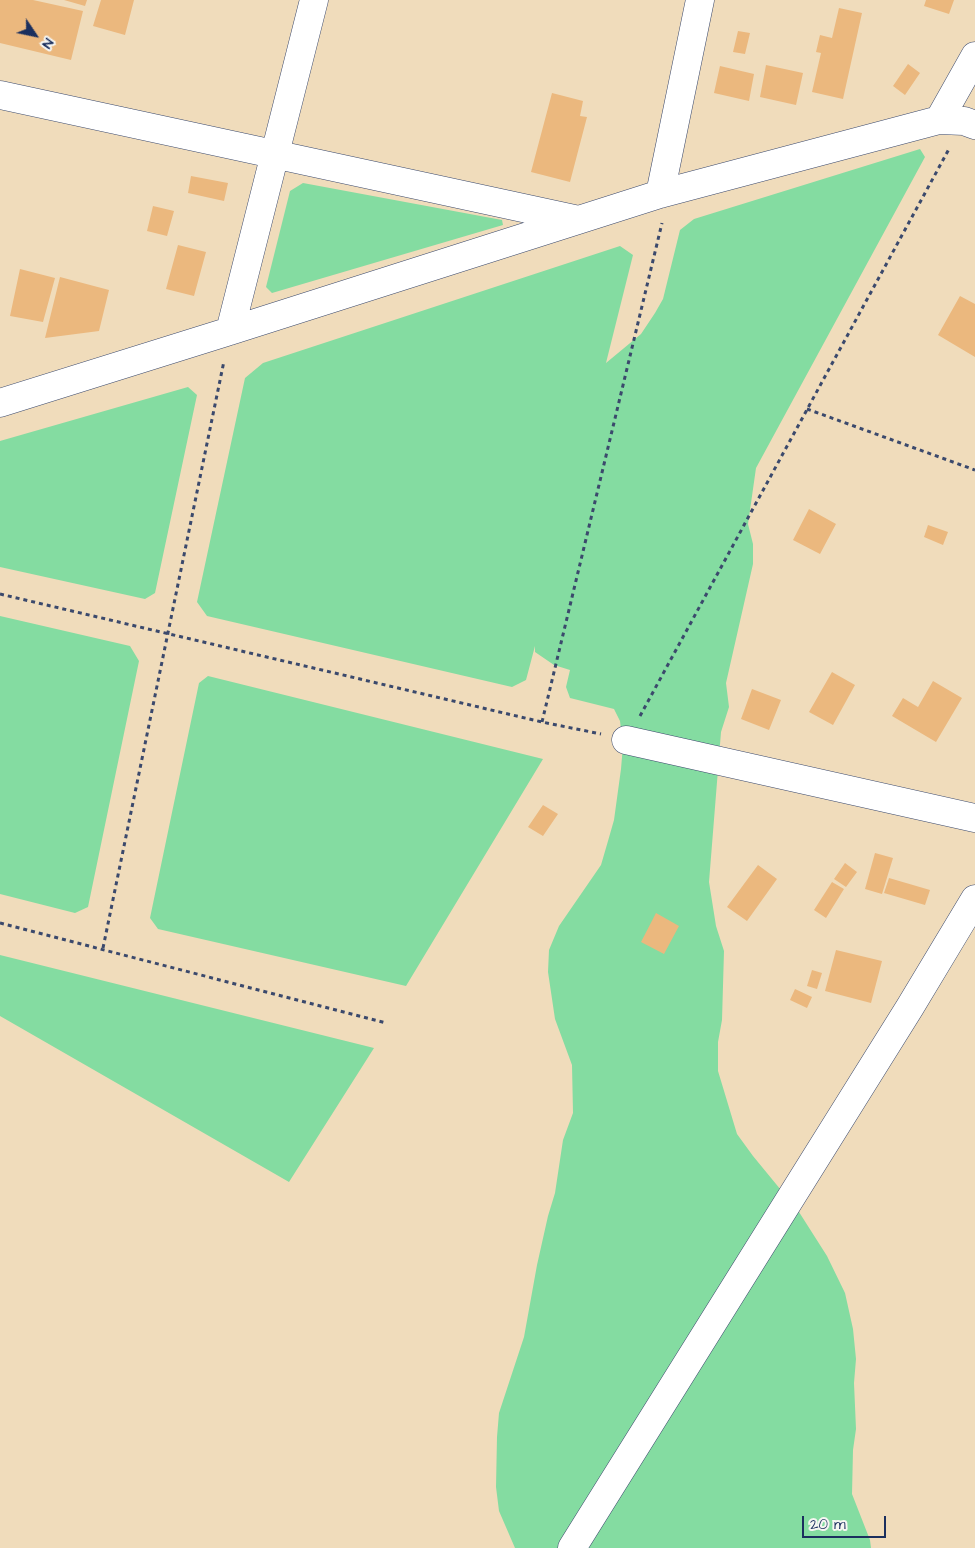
<!DOCTYPE html>
<style>
body{margin:0}
#map{position:relative;width:975px;height:1548px;overflow:hidden;background:#f0dcbb;font-family:"Architects Daughter",sans-serif}
canvas{display:block}
.north{position:absolute;left:10px;top:10px;width:50px;height:50px;-webkit-text-stroke:4px #f6f6f2;paint-order:stroke;rotate:124deg;font-size:14px;font-weight:700;line-height:20px;text-align:center;color:#1b2f5e}
.north::after{content:'';display:block;margin:auto;width:18px;height:22px;background:#1b2f5e;clip-path:polygon(50% 0,100% 100%,50% 72%,0 100%)}
.scale{position:absolute;left:802px;top:1516px;width:84px;height:22px;box-sizing:border-box;border:2px solid #1b2f5e;border-top:0;padding-left:6px;font-size:15px;line-height:18px;white-space:nowrap;color:#1b2f5e;-webkit-text-stroke:4px #f6f6f2;paint-order:stroke}
</style>
<div id="map">
<canvas width="975" height="1548"></canvas>
<div class="north">N</div>
<div class="scale">20 m</div>
</div>
<script>
const g = document.querySelector('canvas').getContext('2d');
g.lineJoin = 'round';
function fillPath(path, color) {
  g.fillStyle = color;
  g.fill(path, 'evenodd');
}
function toPath(rows) {
  const path = new Path2D();
  for (const r of rows) {
    path.moveTo(r[0], r[1]);
    for (let i = 2; i < r.length; i += 2) path.lineTo(r[i], r[i + 1]);
  }
  return path;
}
function trace(path, color, width, dash) {
  g.strokeStyle = color;
  g.lineWidth = width;
  g.lineCap = dash ? 'butt' : 'round';
  g.setLineDash(dash || []);
  g.stroke(path);
}
const green = toPath([
 [920,149,925,157,756,468,748,524,753,544,753,564,726,683,729,707,721,732,709,882,716,926,724,951,722,1020,718,1042,718,1071,737,1134,753,1156,799,1212,827,1256,845,1293,853,1329,856,1359,854,1383,856,1429,853,1450,852,1494,870,1540,871,1548,515,1548,499,1511,496,1487,497,1437,499,1413,524,1337,537,1265,548,1216,555,1193,563,1140,573,1113,572,1065,555,1019,548,972,549,950,559,926,601,865,608,841,614,820,621,769,623,745,620,721,614,709,570,698,566,687,570,670,554,665,535,652,535,646,526,680,512,687,207,616,197,602,245,378,263,363,620,246,633,255,606,363,641,334,655,313,663,299,680,230,694,219],
 [303,183,502,220,503,225,272,293,266,287,290,191],
 [188,387,197,395,155,593,145,599,0,567,0,441],
 [0,616,130,646,139,661,88,907,75,913,0,894],
 [208,676,543,759,406,986,158,929,150,918,199,683],
 [0,955,374,1048,289,1182,0,1016]
]);
const building = toPath([
 [0,0,33,0,83,11,71,60,0,43],
 [64,0,87,0,85,6],
 [101,0,134,0,125,35,93,26],
 [926,0,954,0,949,14,924,6],
 [839,8,862,13,843,99,812,92,821,53,816,52,820,35,832,38],
 [738,31,750,33,745,54,733,52],
 [908,64,920,73,905,95,893,86],
 [766,65,803,73,796,105,760,97],
 [720,66,754,74,749,101,714,93],
 [552,93,583,101,580,116,587,117,570,182,531,172],
 [191,176,228,183,224,201,188,193],
 [153,206,174,211,167,236,147,231],
 [178,245,206,252,194,296,166,289],
 [20,269,55,278,43,322,10,316],
 [60,277,109,290,99,331,45,338],
 [960,296,975,304,975,357,938,335],
 [809,509,836,524,820,554,793,540],
 [928,525,948,532,943,545,924,537],
 [832,672,855,685,833,725,809,712],
 [933,681,962,698,936,742,892,716,903,698,918,707],
 [752,689,781,700,769,730,741,719],
 [543,805,558,814,543,836,528,827],
 [875,853,893,858,882,894,865,889],
 [845,863,857,872,846,887,834,879],
 [758,865,777,879,747,921,727,907],
 [889,878,930,890,925,905,884,893],
 [832,882,844,889,826,918,814,910],
 [656,913,679,926,664,954,641,942],
 [836,950,882,961,871,1003,825,991],
 [812,970,822,973,817,989,807,986],
 [795,989,812,997,807,1008,790,1000]
]);
const path = toPath([
 [807,409,975,470],
 [0,594,542,722,601,734],
 [640,716,949,149],
 [542,722,662,223],
 [0,923,386,1023],
 [103,948,224,361]
]);
const street = toPath([
 [0,95,574,219],
 [939,120,975,56],
 [660,194,700,0],
 [230,331,314,0],
 [0,403,230,331,660,194,939,120,964,121,975,125],
 [626,740,975,818],
 [572,1548,910,1007,975,899]
]);
fillPath(green, '#84dca1');
fillPath(building, '#ebb87e');
trace(street, '#3b496c', 29);
trace(path, '#3b496c', 3, [4, 4]);
trace(street, '#fff', 28);
</script>
